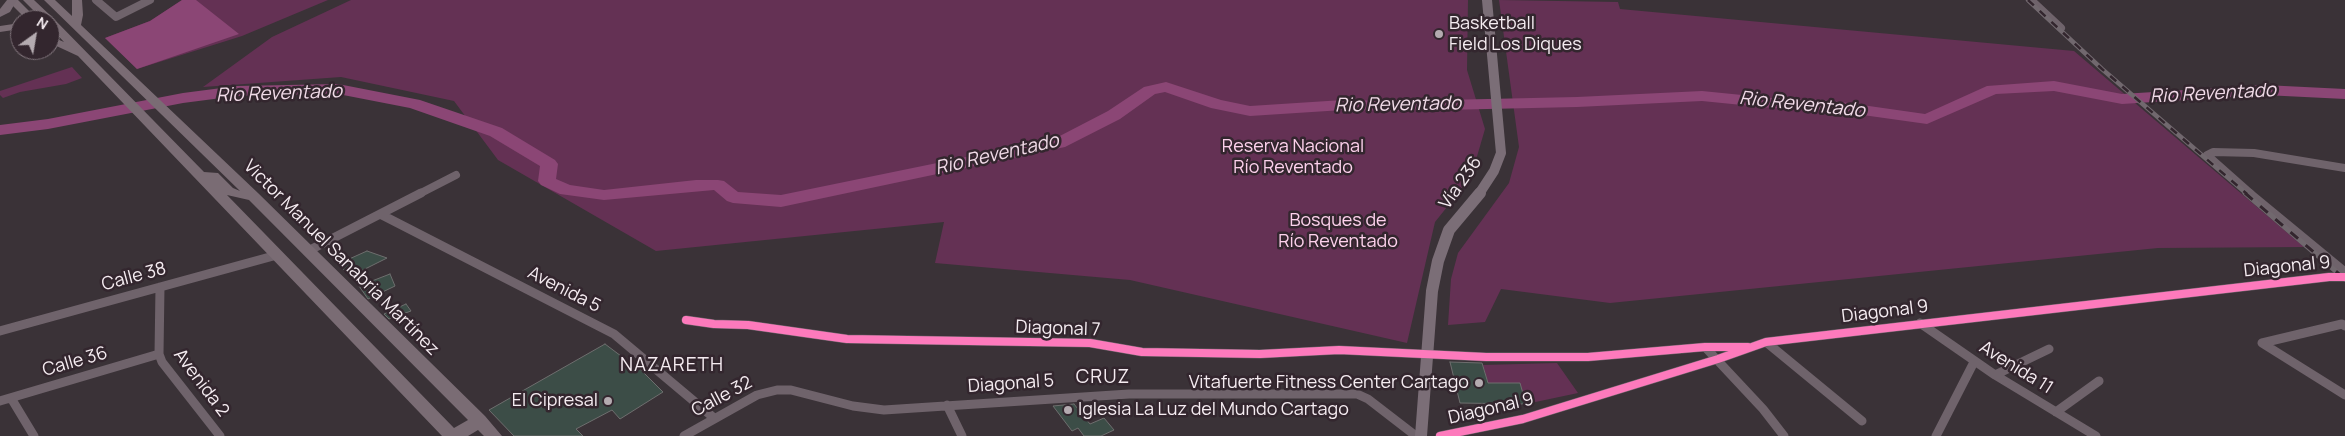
<!DOCTYPE html>
<meta charset="utf-8">
<style>
body{margin:0}
#map{position:relative;width:2345px;height:436px;overflow:hidden;background:#3a3237;font-family:Manrope,sans-serif}
canvas{display:block}
.north{position:absolute;left:10px;top:10px;width:50px;height:50px;box-sizing:border-box;background:#33262e;border:1px solid #81757c;border-radius:50%;rotate:32deg;font-size:14px;font-weight:700;line-height:20px;text-align:center;color:#f5ecf1}
.north::after{content:'';display:block;margin:auto;width:18px;height:22px;background:#b4abb0;clip-path:polygon(50% 0,100% 100%,50% 72%,0 100%)}
</style>
<div id="map">
<canvas width="2345" height="436"></canvas>
<div class="north">N</div>
</div>
<script>
const g = document.querySelector('canvas').getContext('2d');
g.lineJoin = 'round';
function fillPath(path, color) {
  g.fillStyle = color;
  g.fill(path, 'evenodd');
}
function toPath(rows) {
  const path = new Path2D();
  for (const r of rows) {
    path.moveTo(r[0], r[1]);
    for (let i = 2; i < r.length; i += 2) path.lineTo(r[i], r[i + 1]);
  }
  return path;
}
function trace(path, color, width, dash) {
  g.strokeStyle = color;
  g.lineWidth = width;
  g.lineCap = dash ? 'butt' : 'round';
  g.setLineDash(dash || []);
  g.stroke(path);
}
function drawText(font, color, halo, rows, align = 'center') {
  g.font = font + ' Manrope,sans-serif';
  g.lineWidth = 5;
  g.setLineDash([]);
  g.textBaseline = 'middle';
  g.strokeStyle = halo;
  g.fillStyle = color;
  for (const [text, x, y, turn = 0] of rows) {
    g.save();
    g.translate(x, y);
    g.rotate((+turn || 0) * Math.PI / 180);
    g.textAlign = isNaN(turn) ? turn : align;
    if (halo) g.strokeText(text, 0, 0);
    g.fillText(text, 0, 0);
    g.restore();
  }
}
const green = toPath([
 [182,0,328,0,242,36,137,69,105,38,150,21],
 [351,0,1468,0,1467,70,1485,129,1471,177,1435,222,1407,343,1130,280,935,263,944,222,656,251,498,160,454,101,341,77,203,87,272,37],
 [1499,0,1618,2,1620,9,2074,51,2304,247,2158,248,1610,303,1501,289,1485,322,1448,325,1451,279,1458,253,1509,183,1519,147],
 [72,67,82,78,66,84,20,92,3,98,0,95,0,91],
 [1557,363,1578,393,1526,404,1520,384,1488,383,1483,365]
]);
const water = toPath([
 [182,0,196,0,239,34,137,69,105,38,150,21]
]);
const river = toPath([
 [2054,81,2122,94,2264,85,2345,89,2345,99,2264,95,2122,104,2054,91,1996,94,1927,124,1827,110,1772,108,1702,101,1577,107,1398,111,1343,110,1250,116,1211,108,1165,92,1155,94,1120,119,1065,147,781,207,733,203,727,201,714,190,604,200,560,194,541,185,538,181,540,166,490,136,410,108,338,94,237,96,183,103,48,129,0,135,0,125,48,119,183,93,237,86,338,84,420,100,502,128,555,160,558,164,556,179,570,185,604,190,696,180,718,180,724,181,738,192,781,195,1054,139,1108,111,1144,87,1166,82,1221,100,1250,106,1343,100,1398,101,1577,97,1702,91,1772,98,1827,100,1925,114,1987,86,2054,81]
]);
const building = toPath([
 [367,251,387,258,351,276,338,264,367,251],
 [390,274,395,286,368,299,359,286,390,274],
 [406,304,411,311,389,319,384,314,406,304],
 [605,344,633,365,635,364,663,392,620,419,612,410,576,429,583,436,514,436,489,410,605,344],
 [1450,362,1482,363,1488,383,1520,383,1526,404,1460,403,1450,362],
 [1074,404,1090,424,1104,418,1114,430,1101,436,1084,436,1078,428,1072,431,1053,406,1074,404]
]);
const minorFar1 = toPath([
 [96,0,116,17,150,0],
 [2031,0,2061,28],
 [419,194,456,175],
 [2251,194,2207,155,2213,152,2254,153,2345,168]
]);
const minor = toPath([
 [2249,193,2345,272],
 [382,215,614,334,714,418],
 [308,251,421,193],
 [160,287,159,354,162,362,220,436],
 [686,320,714,324,748,325,847,339,1090,343,1142,352,1260,354,1339,350,1486,357,1588,357,1705,347,1748,347],
 [1920,323,1995,375,2096,436],
 [0,331,277,255],
 [1766,342,1862,421],
 [2262,343,2345,395],
 [2262,343,2342,324,2345,326],
 [1705,347,1763,409,1784,436],
 [1995,375,2049,349],
 [11,398,34,436],
 [0,401,159,354],
 [947,405,962,436],
 [2056,412,2099,381],
 [684,436,757,395,777,390,791,390,853,406,884,410,1129,394,1357,394,1368,399,1416,436],
 [1440,436,1523,419,1718,359,1766,342,2329,277,2345,277],
 [1936,436,1974,362]
]);
const secondaryFar1 = toPath([
 [1479,194,1494,171,1501,153,1487,0]
]);
const secondary = toPath([
 [1421,436,1432,291,1438,261,1449,230,1480,193]
]);
const primary = toPath([
 [7,0,18,0,38,20,27,20,7,0],
 [23,0,34,0,53,18,204,172,218,173,233,188,240,191,44,0,55,0,72,16,72,0,82,0,83,15,81,25,258,193,485,416,502,436,484,436,478,430,468,436,442,436,78,56,50,43,50,36,64,42,50,27,50,20,43,20,23,0],
 [227,195,249,200,468,420,454,428,227,195],
 [20,23,20,29,0,32,0,26,20,23]
]);
const trunk = toPath([
 [7,0,17,0,10,12,0,17,0,9,7,0]
]);
const railFar1 = toPath([
 [2028,0,2102,69,2247,194]
]);
const rail = toPath([
 [2245,193,2345,279]
]);
const cycleway = toPath([
 [686,320,714,324,748,325,847,339,1090,343,1142,352,1260,354,1339,350,1486,357,1588,357,1705,347,1748,347],
 [1440,436,1523,419,1718,359,1766,342,2329,277,2345,277]
]);
const markers = [
 [1439,34,5,"#b4abb0"],
 [1479,383,5,"#b4abb0"],
 [608,401,5,"#b4abb0"],
 [1068,410,5,"#b4abb0"]
];
const poiNames = [
 ["Basketball",1449,24],
 ["Field Los Diques",1449,45],
 ["Vitafuerte Fitness Center Cartago",1469,383,"right"],
 ["El Cipresal",598,401,"right"],
 ["Iglesia La Luz del Mundo Cartago",1078,410]
];
const parkNames = [
 ["Reserva Nacional",1293,147],
 ["Río Reventado",1293,168],
 ["Bosques de",1338,221],
 ["Río Reventado",1338,242]
];
const streetNames = [
 ["Vía 236",1461,183,-55],
 ["Victor Manuel Sanabria Martínez",341,258,45],
 ["Diagonal 9",2287,267,-6],
 ["Calle 38",134,277,-15],
 ["Avenida 5",564,290,27],
 ["Diagonal 9",1885,312,-7],
 ["Diagonal 7",1058,329,2],
 ["Calle 36",75,362,-16],
 ["Avenida 11",2016,368,32],
 ["Avenida 2",201,383,53],
 ["Diagonal 5",1011,384,-4],
 ["Calle 32",722,397,-28],
 ["Diagonal 9",1491,409,-13]
];
const waterNames = [
 ["Rio Reventado",279,94,-2],
 ["Rio Reventado",2213,94,-3],
 ["Rio Reventado",1398,105,-1],
 ["Rio Reventado",1802,105,6],
 ["Rio Reventado",997,155,-13]
];
const neighbourhoodNames = [
 ["NAZARETH",672,366],
 ["CRUZ",1103,378]
];
fillPath(green, '#643154');
fillPath(water, '#8b4675');
fillPath(river, '#8b4675');
fillPath(building, '#3c4d47');
trace(building, '#6e6e6e', 1);
trace(minorFar1, '#6f636b', 8);
trace(minor, '#6f636b', 9);
trace(secondaryFar1, '#7b6e77', 10);
trace(secondary, '#7b6e77', 12);
fillPath(primary, '#7a6c74');
fillPath(trunk, '#786a73');
trace(railFar1, '#71686e', 4.5);
trace(rail, '#71686e', 5);
trace(railFar1, '#33262e', 2.5, [8]);
trace(rail, '#33262e', 3, [10]);
trace(cycleway, '#fd7abc', 8);
for (const [x, y, r, color] of markers) {
  const dot = new Path2D();
  dot.arc(x, y, r, 0, 2 * Math.PI);
  g.fillStyle = color;
  g.fill(dot);
  trace(dot, '#33262e', 2);
}
drawText('18px', '#f5ecf1', '#33262e', poiNames, 'left');
drawText('18px', '#fdd1ec', '#33262e', parkNames);
drawText('18px', '#f5ecf1', '#33262e', streetNames);
drawText('italic 19px', '#f1dbe8', '#33262e', waterNames);
g.letterSpacing = '1px';
drawText('19px', '#f5ecf1', '#33262e', neighbourhoodNames);
g.letterSpacing = '0px';
</script>
